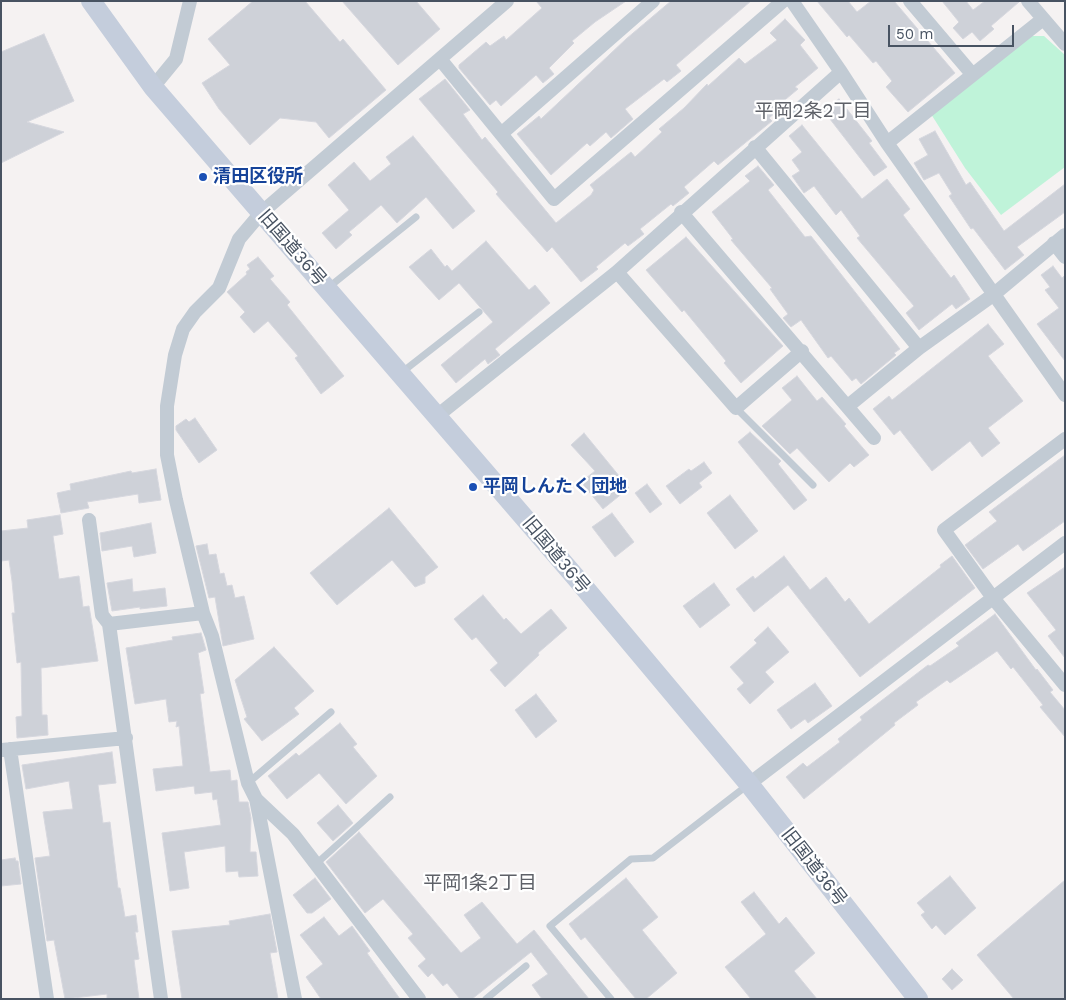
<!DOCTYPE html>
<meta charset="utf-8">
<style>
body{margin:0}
#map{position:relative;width:1066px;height:1000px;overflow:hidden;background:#f5f2f2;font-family:"Work Sans",sans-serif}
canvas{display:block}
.frame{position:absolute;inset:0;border:2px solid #485362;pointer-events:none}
.scale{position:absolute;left:888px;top:25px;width:126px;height:22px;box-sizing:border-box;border:2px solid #485362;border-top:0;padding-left:6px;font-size:15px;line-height:18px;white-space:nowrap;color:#485362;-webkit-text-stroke:4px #fff;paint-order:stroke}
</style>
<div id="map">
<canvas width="1066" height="1000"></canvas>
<div class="frame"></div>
<div class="scale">50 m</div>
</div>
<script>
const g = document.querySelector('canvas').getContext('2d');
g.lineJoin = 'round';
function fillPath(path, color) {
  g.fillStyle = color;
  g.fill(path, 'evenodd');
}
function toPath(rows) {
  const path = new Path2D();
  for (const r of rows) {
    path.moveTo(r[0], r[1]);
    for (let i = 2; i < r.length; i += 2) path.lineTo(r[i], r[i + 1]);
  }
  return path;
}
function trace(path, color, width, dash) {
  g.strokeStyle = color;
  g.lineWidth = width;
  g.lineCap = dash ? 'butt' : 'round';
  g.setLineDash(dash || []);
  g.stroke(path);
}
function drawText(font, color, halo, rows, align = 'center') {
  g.font = font + ' "Work Sans","Noto Sans JP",sans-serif';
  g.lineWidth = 4.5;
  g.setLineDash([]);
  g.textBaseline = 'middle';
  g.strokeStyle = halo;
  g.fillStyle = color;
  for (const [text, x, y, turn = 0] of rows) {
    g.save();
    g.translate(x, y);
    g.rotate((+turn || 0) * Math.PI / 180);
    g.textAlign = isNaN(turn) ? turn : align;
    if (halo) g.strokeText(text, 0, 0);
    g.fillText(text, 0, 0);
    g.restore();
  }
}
const green = toPath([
 [1031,36,1044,36,1065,55,1065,167,1001,215,965,168,931,114]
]);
const building = toPath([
 [253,1,305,1,340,42,343,39,386,90,329,138,316,122,280,118,250,145,219,109,202,83,230,65,208,39,253,1],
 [342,1,416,1,440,29,398,65,342,1],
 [536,1,626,1,595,22,572,41,574,43,549,68,554,74,543,83,536,75,501,106,496,100,490,105,459,68,459,65,486,42,490,46,504,36,506,40,542,8,536,1],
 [671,1,751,1,676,65,681,71,667,82,664,79,625,109,633,119,611,138,606,132,590,146,587,143,551,175,517,134,539,116,541,119,626,39,671,1],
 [817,1,848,1,857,12,871,1,894,1,955,73,908,112,886,87,892,81,876,61,873,63,849,35,847,37,817,1],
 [942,1,966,1,973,10,985,1,1019,2,991,26,994,29,980,41,972,32,963,39,953,28,959,22,942,1],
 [785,19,805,40,800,45,818,68,795,87,798,89,774,109,776,112,769,118,772,121,718,165,714,161,684,187,689,193,673,206,671,204,640,229,644,234,628,246,625,243,596,267,598,269,581,282,552,247,547,252,496,194,498,192,419,99,445,79,470,110,463,114,482,140,485,137,556,223,591,195,594,190,590,185,631,152,635,157,662,132,659,129,684,108,707,84,708,86,739,58,745,64,777,40,770,33,785,19],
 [44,34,74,101,27,122,64,132,1,163,1,52,44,34],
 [839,99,872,141,869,143,887,167,874,176,823,110,839,99],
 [802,125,862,199,887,179,910,209,903,215,951,278,954,275,970,299,956,309,952,304,919,330,906,313,914,306,857,238,860,236,841,210,836,215,814,186,804,193,792,176,800,171,792,160,802,152,789,136,802,125],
 [935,131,966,185,970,182,1004,231,1065,184,1065,212,1017,247,1024,255,1005,270,973,228,971,229,949,196,952,194,939,173,924,180,914,163,928,155,919,139,935,131],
 [413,136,475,211,453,229,426,197,397,223,381,205,349,232,352,235,336,249,322,233,349,210,328,185,354,162,370,181,391,164,386,157,413,136],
 [758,166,774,185,768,190,805,237,811,236,900,349,894,353,896,355,861,384,856,378,852,381,831,356,828,358,801,320,791,327,783,318,788,314,770,289,772,288,731,240,733,239,712,212,750,181,745,176,758,166],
 [686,237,783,346,741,383,724,363,726,361,684,310,682,312,646,270,686,237],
 [486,241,529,290,535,285,550,303,495,349,500,355,488,364,485,359,456,383,441,365,493,322,459,283,439,300,409,267,431,249,445,267,447,265,452,271,486,241],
 [258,257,274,276,270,279,290,302,287,305,344,376,321,394,295,358,298,356,268,321,254,333,240,317,245,312,227,292,247,274,246,272,250,269,247,265,258,257],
 [1053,266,1062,278,1065,275,1065,361,1037,324,1059,308,1045,290,1050,287,1041,275,1053,266],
 [988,324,1004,344,988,356,1023,401,988,428,1000,443,982,457,970,441,932,471,900,430,894,435,873,409,889,396,892,400,988,324],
 [797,376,817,401,822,397,846,424,844,426,869,455,854,467,850,463,829,482,797,448,790,454,762,426,792,400,782,388,797,376],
 [195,418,217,450,199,463,176,430,176,426,186,419,189,422,195,418],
 [750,432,781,461,778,464,807,500,794,510,738,442,750,432],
 [584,433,629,488,603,509,581,482,595,471,571,445,584,433],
 [1065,455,1065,521,1023,551,1018,544,983,569,965,545,997,521,989,512,1065,455],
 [704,462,712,473,699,483,702,487,680,504,666,486,689,469,691,471,704,462],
 [156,469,161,500,139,503,138,494,87,502,89,508,61,513,57,493,71,490,70,484,131,471,132,473,156,469],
 [647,484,662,504,650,513,635,493,647,484],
 [730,495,758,531,735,549,707,513,730,495],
 [389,508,438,567,425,577,425,583,415,587,392,560,337,605,310,573,389,508],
 [612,513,634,542,615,557,592,527,612,513],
 [60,515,63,534,53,536,59,579,79,576,83,607,89,606,98,661,41,668,42,715,47,715,48,735,17,738,16,717,22,716,21,662,17,663,12,613,15,613,12,581,9,560,1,561,1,531,28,528,27,520,60,515],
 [151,523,156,553,134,557,132,546,102,551,100,533,151,523],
 [207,544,209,555,216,554,220,574,224,573,227,586,232,585,235,598,244,596,254,639,223,646,215,597,209,598,196,546,207,544],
 [784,556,810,590,826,577,845,602,849,598,869,624,941,567,940,565,952,556,975,588,860,677,788,585,754,612,736,589,753,576,755,579,784,556],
 [1065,567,1065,658,1048,636,1056,630,1027,593,1065,567],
 [132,579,133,592,165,588,167,606,140,609,140,607,112,611,107,583,132,579],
 [714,583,730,605,700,628,683,606,714,583],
 [483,595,504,620,506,618,521,634,551,609,567,628,538,653,539,655,505,687,490,670,498,663,476,637,472,640,454,619,483,595],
 [995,614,1036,670,1037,669,1053,690,1050,692,1065,710,1065,737,1040,707,1043,705,1013,667,1011,669,997,651,950,683,947,680,916,702,918,705,894,723,895,725,804,799,786,777,803,763,807,767,840,742,838,739,862,720,860,717,928,665,930,666,959,646,956,643,995,614],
 [768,627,789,652,765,672,774,682,750,704,737,689,744,683,730,667,757,643,754,640,768,627],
 [201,633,206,650,198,653,204,693,200,694,210,772,230,770,231,781,237,780,239,802,248,802,251,818,250,852,256,852,258,876,239,877,238,871,226,872,225,846,184,852,189,888,170,891,162,833,221,825,217,799,213,800,212,792,195,794,194,786,156,791,153,769,183,766,179,726,176,727,177,721,169,722,166,699,135,704,126,648,173,640,172,637,201,633],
 [274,647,314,691,294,708,299,714,262,741,244,719,247,717,235,680,274,647],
 [815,683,832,706,808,723,805,719,791,729,777,710,815,683],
 [536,694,557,721,536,738,515,710,536,694],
 [340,723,357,744,353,747,377,776,346,804,319,773,287,799,268,776,296,753,299,756,340,723],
 [112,752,116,783,98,785,103,823,110,822,118,888,120,888,125,917,136,915,138,932,135,932,139,959,134,960,139,999,107,999,107,994,65,999,54,940,47,941,35,858,50,856,43,812,73,809,69,781,26,789,22,765,112,752],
 [338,805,353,823,333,841,317,823,338,805],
 [359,832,461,953,481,938,464,915,482,902,517,944,534,930,589,999,542,999,532,985,548,974,531,952,472,999,460,999,447,983,443,986,432,973,428,977,418,966,426,959,408,938,413,934,383,899,365,913,326,862,359,832],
 [15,858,16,861,18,861,21,884,1,886,1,860,15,858],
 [950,876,976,908,945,935,936,925,932,929,921,915,925,912,917,903,950,876],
 [315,878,331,899,312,913,307,913,293,895,315,878],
 [626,878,658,917,642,930,677,973,646,999,636,999,585,937,581,940,569,924,626,878],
 [1065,880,1065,999,1014,999,977,955,1065,880],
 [754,892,779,924,786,917,815,953,794,971,817,999,751,999,725,967,766,934,741,902,754,892],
 [270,914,277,952,270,953,278,999,182,999,172,931,230,925,229,921,270,914],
 [324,917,339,936,352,926,370,951,367,953,400,999,321,999,306,977,323,964,300,935,324,917],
 [952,969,963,980,952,990,942,979,952,969]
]);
const lane = toPath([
 [329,287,416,217],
 [401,373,479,312],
 [736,408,813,485],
 [248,783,331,712],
 [316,864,390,797],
 [486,999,526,966],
 [611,999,550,926,631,859,653,858,749,784]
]);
const street = toPath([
 [792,1,841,72,887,143,1065,395],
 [910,1,972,74],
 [1028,1,1065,44],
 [440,59,554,199,783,1],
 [153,87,176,59,190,1],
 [501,134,653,1],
 [887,143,1043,19],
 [755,147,919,348],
 [681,212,874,438],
 [1054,243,1065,257],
 [617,272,736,408,802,351],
 [848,406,919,348,993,295,1065,235],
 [437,416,617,272,841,72],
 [1065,439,944,530,993,598,1065,685],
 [89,520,102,615,109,624,161,999],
 [109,624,203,613],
 [10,749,47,999],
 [2,750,126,738],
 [749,784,1065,543],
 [256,799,295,999],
 [419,999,293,834,256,799,248,783,212,636,203,613,176,500,167,455,167,406,175,355,183,329,195,312,219,288,239,239,261,213,507,1]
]);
const secondary = toPath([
 [91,1,153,87,578,580,749,784,918,999]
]);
const markers = [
 [203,177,5,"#1a4fb4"],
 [473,487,5,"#1a4fb4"]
];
const transitNames = [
 ["清田区役所",213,177],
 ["平岡しんたく団地",483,487]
];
const streetNames = [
 ["旧国道36号",292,248,49],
 ["旧国道36号",556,555,50],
 ["旧国道36号",814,867,52]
];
const neighbourhoodNames = [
 ["平岡2条2丁目",813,111],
 ["平岡1条2丁目",480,883]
];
fillPath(green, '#bff3d9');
fillPath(building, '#ced1d8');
trace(building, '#d6d7de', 1);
trace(lane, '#c2cbd4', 7);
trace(street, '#c2cbd4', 14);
trace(secondary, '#c4cddc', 20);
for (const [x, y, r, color] of markers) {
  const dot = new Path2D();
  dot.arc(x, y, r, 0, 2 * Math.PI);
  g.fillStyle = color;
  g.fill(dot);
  trace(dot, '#fff', 2);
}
drawText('bold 18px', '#164399', '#fff', transitNames, 'left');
drawText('18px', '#485362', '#fff', streetNames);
drawText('19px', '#5e6168', '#fff', neighbourhoodNames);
</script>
